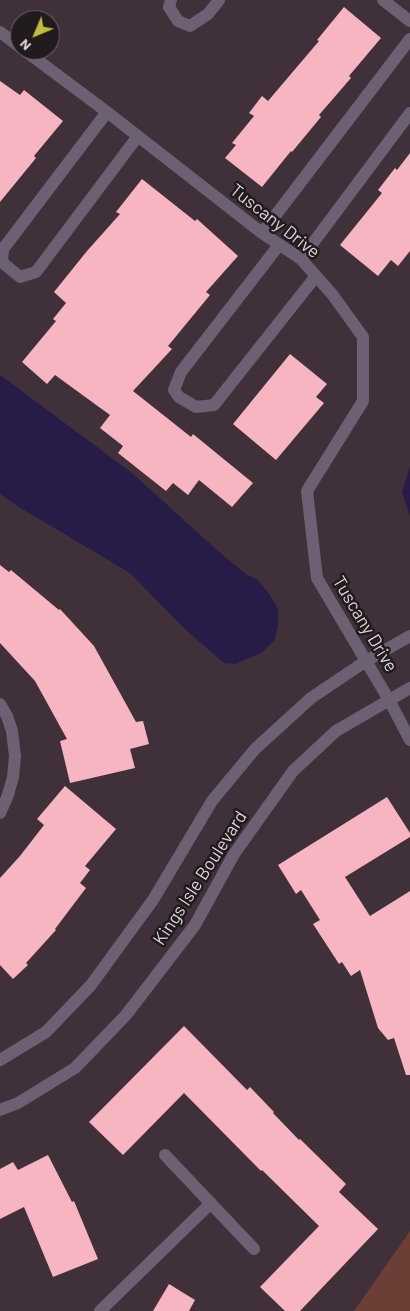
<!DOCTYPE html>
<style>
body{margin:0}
#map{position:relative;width:410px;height:1311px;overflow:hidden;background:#3f3039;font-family:Barlow,sans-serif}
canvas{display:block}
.north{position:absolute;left:10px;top:10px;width:50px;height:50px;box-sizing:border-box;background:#211a1e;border:1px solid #6c6468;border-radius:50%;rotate:225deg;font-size:14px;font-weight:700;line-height:20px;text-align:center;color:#ddd3d8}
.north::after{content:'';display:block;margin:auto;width:18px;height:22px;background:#c2bd3f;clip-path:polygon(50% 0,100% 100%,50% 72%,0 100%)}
</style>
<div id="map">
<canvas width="410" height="1311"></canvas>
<div class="north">N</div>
</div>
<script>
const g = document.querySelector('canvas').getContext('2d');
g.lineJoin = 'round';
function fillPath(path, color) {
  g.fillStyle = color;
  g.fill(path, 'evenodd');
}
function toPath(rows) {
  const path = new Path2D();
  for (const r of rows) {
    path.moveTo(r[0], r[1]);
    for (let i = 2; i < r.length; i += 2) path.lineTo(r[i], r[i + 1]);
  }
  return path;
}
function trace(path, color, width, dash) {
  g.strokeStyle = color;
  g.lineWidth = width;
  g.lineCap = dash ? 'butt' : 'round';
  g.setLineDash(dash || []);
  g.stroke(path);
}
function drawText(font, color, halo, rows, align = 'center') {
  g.font = font + ' Barlow,sans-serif';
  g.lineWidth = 5;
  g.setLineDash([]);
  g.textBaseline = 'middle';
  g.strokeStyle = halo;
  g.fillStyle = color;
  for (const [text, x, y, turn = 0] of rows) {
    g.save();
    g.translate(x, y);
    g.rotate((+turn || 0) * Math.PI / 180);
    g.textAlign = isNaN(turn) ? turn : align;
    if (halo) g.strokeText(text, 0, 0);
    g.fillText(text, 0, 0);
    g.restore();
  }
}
const green = toPath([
 [410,1231,410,1311,354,1311]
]);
const water = toPath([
 [0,375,132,473,218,551,247,575,258,580,270,595,278,609,278,627,274,641,261,653,235,664,224,663,187,631,130,573,19,507,0,494],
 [410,466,410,516,402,492]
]);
const building = toPath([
 [344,7,381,38,349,76,351,78,319,115,321,117,292,152,291,151,262,187,225,158,236,145,232,143,254,116,249,113,262,96,268,101,319,41,317,40],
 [0,81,20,95,24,90,63,121,34,156,36,158,0,202],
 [410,153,410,251,398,266,391,260,378,276,340,245,382,193,378,190,395,168,397,170],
 [142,179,195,221,197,219,238,256,206,292,210,295,168,346,172,349,133,391,191,437,193,434,253,483,232,507,199,480,188,495,173,483,166,491,118,453,123,446,100,428,110,415,55,375,47,384,22,362,56,321,53,319,66,303,54,292,87,251,120,214,116,212],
 [290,354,327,384,316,397,324,403,276,460,233,424],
 [0,565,9,572,11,570,59,610,60,609,94,646,136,722,143,721,149,744,130,749,135,768,70,783,60,741,67,739,35,681,0,643],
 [65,786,116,829,85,866,90,870,80,883,86,888,55,929,56,930,26,963,28,965,13,979,0,965,0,878,20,856,44,825,37,819],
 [387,797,410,833,410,837,345,877,370,916,410,891,410,1075,406,1075,394,1038,388,1040,378,1028,360,970,351,976,342,962,339,964,313,924,320,920,301,890,296,894,278,865],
 [184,1026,247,1090,250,1087,274,1112,273,1113,299,1140,300,1139,346,1184,339,1192,378,1229,300,1311,285,1311,260,1287,319,1226,262,1170,261,1171,184,1093,123,1155,89,1122],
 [48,1155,72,1202,74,1201,98,1259,53,1277,24,1207,0,1219,0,1169,13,1162,18,1170],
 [169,1284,195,1300,189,1311,153,1311]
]);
const minor = toPath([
 [171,0,169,7,178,21,190,26,208,14,219,0],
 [383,0,410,21],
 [0,32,20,47],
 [24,50,107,112,262,233,301,259,332,294,363,337,363,401,307,491,317,578,389,700,410,740],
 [107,112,3,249,2,262,20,277,36,272,138,136],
 [262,233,410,39],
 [279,245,181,372,174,390,179,397,196,407,214,405,316,276],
 [301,259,410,113],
 [0,704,7,716,12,731,15,756,13,777,8,795,0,813],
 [0,1060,46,1032,91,985,153,900,212,801,255,749,311,698,366,661,410,636],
 [0,1110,18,1103,75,1068,126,1015,195,925,234,854,293,771,336,731,410,688],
 [165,1155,254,1249],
 [100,1311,211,1203]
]);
const streetNames = [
 ["Tuscany Drive",275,221,38],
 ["Tuscany Drive",365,624,59],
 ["Kings Isle Boulevard",200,878,-57]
];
fillPath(green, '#6b3e36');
fillPath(water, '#271c47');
fillPath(building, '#f6b5c1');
trace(minor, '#6e6073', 12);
drawText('18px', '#ddd3d8', '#211a1e', streetNames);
</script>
